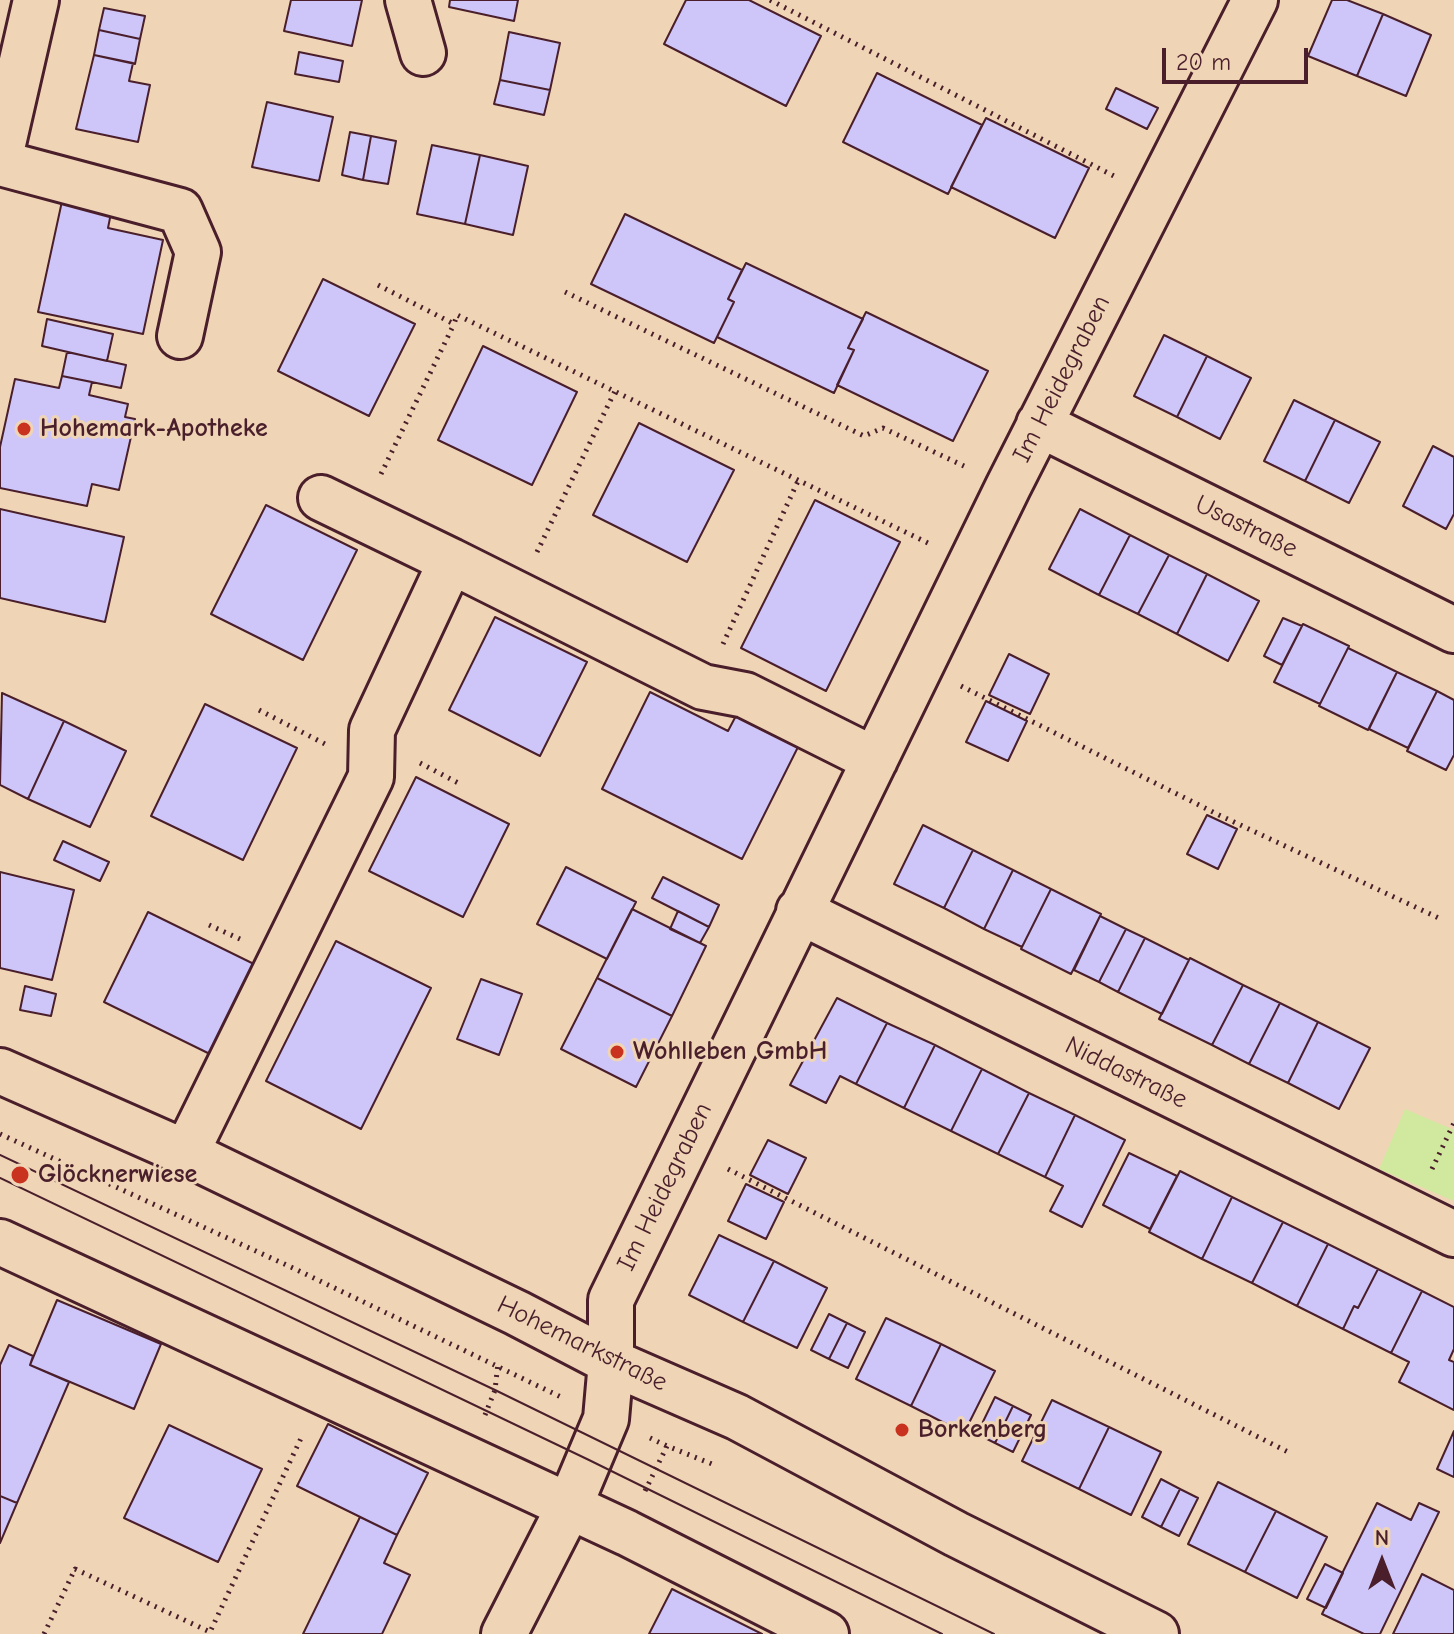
<!DOCTYPE html>
<meta charset="utf-8">
<style>
body{margin:0}
#map{position:relative;width:1454px;height:1634px;overflow:hidden;background:#efd5b6;font-family:"Comic Neue",sans-serif}
canvas{display:block}
.north{position:absolute;left:1342px;top:1522px;width:80px;height:80px;-webkit-text-stroke:6px #efd5b6;paint-order:stroke;rotate:0deg;font-size:22px;font-weight:700;line-height:32px;text-align:center;color:#4a1f2b}
.north::after{content:'';display:block;margin:auto;width:28px;height:36px;background:#4a1f2b;clip-path:polygon(50% 0,100% 100%,50% 72%,0 100%)}
.scale{position:absolute;left:1162px;top:48px;width:146px;height:36px;box-sizing:border-box;border:4px solid #4a1f2b;border-top:0;padding-left:10px;font-size:24px;line-height:28px;white-space:nowrap;color:#4a1f2b;-webkit-text-stroke:6px #efd5b6;paint-order:stroke}
</style>
<div id="map">
<canvas width="1454" height="1634"></canvas>
<div class="north">N</div>
<div class="scale">20 m</div>
</div>
<script>
const g = document.querySelector('canvas').getContext('2d');
g.lineJoin = 'round';
function fillPath(path, color) {
  g.fillStyle = color;
  g.fill(path, 'evenodd');
}
function toPath(rows) {
  const path = new Path2D();
  for (const r of rows) {
    path.moveTo(r[0], r[1]);
    for (let i = 2; i < r.length; i += 2) path.lineTo(r[i], r[i + 1]);
  }
  return path;
}
function trace(path, color, width, dash) {
  g.strokeStyle = color;
  g.lineWidth = width;
  g.lineCap = dash ? 'butt' : 'round';
  g.setLineDash(dash || []);
  g.stroke(path);
}
function drawText(font, color, halo, rows, align = 'center') {
  g.font = font + ' "Comic Neue",sans-serif';
  g.lineWidth = 6;
  g.setLineDash([]);
  g.textBaseline = 'middle';
  g.strokeStyle = halo;
  g.fillStyle = color;
  for (const [text, x, y, turn = 0] of rows) {
    g.save();
    g.translate(x, y);
    g.rotate((+turn || 0) * Math.PI / 180);
    g.textAlign = isNaN(turn) ? turn : align;
    if (halo) g.strokeText(text, 0, 0);
    g.fillText(text, 0, 0);
    g.restore();
  }
}
const green = toPath([
 [1405,1109,1454,1130,1454,1201,1379,1169]
]);
const building = toPath([
 [291,0,362,0,352,46,284,31,291,0],
 [450,0,518,0,514,21,449,7,450,0],
 [686,0,749,0,821,36,786,106,664,44,686,0],
 [1332,0,1347,0,1383,14,1357,76,1308,56,1332,0],
 [104,8,145,16,140,39,99,30,104,8],
 [1383,14,1431,35,1406,96,1357,76,1383,14],
 [99,30,140,39,135,64,94,55,99,30],
 [509,32,560,43,550,90,500,80,509,32],
 [299,52,343,61,339,82,295,74,299,52],
 [94,55,133,63,129,81,150,85,138,142,76,129,94,55],
 [877,73,982,125,948,194,843,142,877,73],
 [500,80,550,90,544,115,494,104,500,80],
 [1116,88,1158,108,1147,129,1106,109,1116,88],
 [267,102,333,117,319,181,252,167,267,102],
 [986,118,1089,168,1055,238,951,187,986,118],
 [350,132,371,136,363,180,342,175,350,132],
 [371,136,396,141,388,184,363,180,371,136],
 [432,145,480,155,465,224,417,214,432,145],
 [480,155,528,166,513,235,465,224,480,155],
 [64,192,113,203,108,228,163,240,143,334,38,312,64,192],
 [625,214,742,270,728,299,734,302,714,343,591,284,625,214],
 [746,263,863,319,848,348,854,350,834,393,717,337,734,302,728,299,746,263],
 [323,279,415,324,369,416,278,371,323,279],
 [866,312,988,371,953,441,837,385,854,350,848,348,866,312],
 [47,319,113,334,107,361,42,346,47,319],
 [1164,335,1207,356,1177,417,1134,396,1164,335],
 [483,346,577,392,532,485,438,440,483,346],
 [67,352,126,365,121,388,62,376,67,352],
 [1207,356,1251,378,1220,439,1177,417,1207,356],
 [62,376,92,382,89,395,128,404,125,417,135,419,119,490,92,484,87,506,0,488,0,447,15,379,59,388,62,376],
 [1294,400,1335,420,1305,481,1264,461,1294,400],
 [1335,420,1380,442,1349,503,1305,481,1335,420],
 [639,423,734,470,687,562,593,515,639,423],
 [1433,446,1454,457,1454,514,1446,529,1403,506,1433,446],
 [815,500,900,542,826,691,741,648,815,500],
 [266,505,357,550,303,660,211,614,266,505],
 [0,509,124,537,105,622,0,598,0,509],
 [1080,509,1130,535,1099,595,1049,569,1080,509],
 [1130,535,1169,555,1138,614,1099,595,1130,535],
 [1169,555,1207,574,1177,634,1138,614,1169,555],
 [1207,574,1259,601,1228,661,1177,634,1207,574],
 [495,617,587,662,540,756,449,710,495,617],
 [1283,618,1302,626,1282,665,1264,656,1283,618],
 [1303,624,1349,646,1320,704,1274,682,1303,624],
 [1348,648,1397,672,1368,730,1319,706,1348,648],
 [1009,654,1049,674,1030,714,989,695,1009,654],
 [1397,672,1437,691,1408,748,1369,729,1397,672],
 [1437,691,1454,700,1454,755,1446,770,1407,751,1437,691],
 [650,692,728,731,739,710,801,741,742,859,602,789,650,692],
 [2,693,64,721,28,799,0,785,2,693],
 [986,701,1027,721,1008,761,966,742,986,701],
 [205,704,297,748,243,860,151,816,205,704],
 [64,721,126,751,90,827,28,799,64,721],
 [416,777,509,824,463,917,369,871,416,777],
 [1207,815,1237,829,1218,869,1187,854,1207,815],
 [923,825,973,850,944,908,894,884,923,825],
 [63,841,109,862,100,881,54,860,63,841],
 [973,850,1013,870,984,929,944,908,973,850],
 [566,867,636,902,607,959,537,924,566,867],
 [1013,870,1051,889,1022,947,984,929,1013,870],
 [0,872,74,890,52,980,0,968,0,872],
 [663,877,719,905,709,927,652,898,663,877],
 [1051,889,1101,914,1071,974,1021,949,1051,889],
 [632,909,706,946,672,1016,597,978,632,909],
 [678,911,709,927,700,943,670,929,678,911],
 [148,912,260,967,216,1057,104,1002,148,912],
 [1100,916,1126,929,1099,982,1074,970,1100,916],
 [1126,929,1145,938,1118,992,1099,982,1126,929],
 [1145,938,1189,960,1162,1014,1118,992,1145,938],
 [336,941,431,988,361,1129,266,1081,336,941],
 [1190,958,1243,985,1212,1045,1159,1019,1190,958],
 [597,978,672,1016,636,1087,561,1049,597,978],
 [481,979,522,994,499,1055,457,1039,481,979],
 [1243,985,1280,1003,1249,1064,1212,1045,1243,985],
 [25,986,56,994,51,1016,20,1010,25,986],
 [837,998,887,1023,856,1084,840,1076,826,1103,790,1085,837,998],
 [1280,1003,1318,1022,1288,1083,1249,1064,1280,1003],
 [1318,1022,1370,1048,1339,1109,1288,1083,1318,1022],
 [887,1023,935,1045,904,1108,856,1084,887,1023],
 [935,1045,982,1069,951,1131,904,1108,935,1045],
 [982,1069,1029,1093,998,1154,951,1131,982,1069],
 [1029,1093,1075,1115,1045,1177,998,1154,1029,1093],
 [1075,1115,1125,1140,1082,1227,1050,1211,1063,1186,1045,1177,1075,1115],
 [768,1140,806,1158,788,1194,750,1175,768,1140],
 [1129,1153,1177,1176,1150,1229,1103,1205,1129,1153],
 [1180,1171,1232,1197,1202,1259,1149,1232,1180,1171],
 [746,1184,784,1202,766,1239,728,1221,746,1184],
 [1232,1197,1283,1222,1252,1283,1202,1259,1232,1197],
 [1283,1222,1328,1244,1297,1306,1252,1283,1283,1222],
 [719,1235,774,1261,743,1322,689,1295,719,1235],
 [1328,1244,1378,1269,1358,1308,1354,1306,1343,1329,1297,1306,1328,1244],
 [774,1261,827,1288,797,1348,743,1322,774,1261],
 [1378,1269,1422,1291,1391,1353,1343,1329,1354,1306,1358,1308,1378,1269],
 [1422,1291,1454,1307,1454,1349,1449,1360,1454,1362,1454,1410,1399,1382,1409,1362,1391,1353,1422,1291],
 [57,1300,161,1344,134,1409,30,1365,57,1300],
 [829,1314,847,1323,829,1359,811,1350,829,1314],
 [886,1318,941,1344,911,1406,856,1379,886,1318],
 [847,1323,865,1332,848,1368,829,1359,847,1323],
 [941,1344,995,1371,964,1433,911,1406,941,1344],
 [9,1345,33,1356,30,1365,69,1382,17,1503,0,1496,0,1365,9,1345],
 [995,1397,1013,1406,995,1443,977,1434,995,1397],
 [1052,1400,1109,1427,1079,1489,1022,1461,1052,1400],
 [1013,1406,1031,1415,1013,1452,995,1443,1013,1406],
 [328,1424,428,1473,397,1535,297,1486,328,1424],
 [169,1425,262,1469,218,1562,124,1518,169,1425],
 [1109,1427,1161,1452,1131,1515,1079,1489,1109,1427],
 [1454,1431,1454,1477,1437,1469,1454,1431],
 [1161,1479,1180,1489,1161,1527,1142,1517,1161,1479],
 [1218,1482,1276,1511,1245,1572,1188,1544,1218,1482],
 [1180,1489,1198,1498,1179,1536,1161,1527,1180,1489],
 [0,1496,17,1503,0,1543,0,1496],
 [1377,1503,1411,1520,1419,1503,1439,1512,1380,1634,1364,1634,1322,1614,1377,1503],
 [1276,1511,1327,1537,1297,1598,1245,1572,1276,1511],
 [360,1517,397,1535,384,1563,410,1575,382,1634,303,1634,360,1517],
 [1325,1564,1343,1573,1326,1608,1307,1599,1325,1564],
 [1422,1574,1454,1590,1454,1634,1393,1634,1422,1574],
 [672,1589,762,1634,649,1634,672,1589]
]);
const path = toPath([
 [770,0,1114,176],
 [378,285,454,324,457,315,930,544],
 [565,292,864,436,883,428,964,466],
 [381,474,454,324],
 [537,552,615,391],
 [723,644,798,481],
 [961,686,1219,815,1443,920],
 [259,710,325,744],
 [420,763,462,785],
 [209,925,240,939],
 [0,1134,293,1268,561,1397],
 [728,1169,1290,1453],
 [1432,1169,1454,1123],
 [485,1415,495,1390,498,1363],
 [650,1438,667,1446],
 [645,1491,667,1446,717,1466],
 [44,1634,75,1569,210,1632,303,1434]
]);
const minor = toPath([
 [408,0,423,53],
 [0,157,36,0],
 [0,163,180,211,198,252,180,336],
 [1039,424,1454,630],
 [321,498,451,561],
 [799,911,1454,1234],
 [0,1071,186,1153,517,1313,611,1362,737,1417,956,1534,1156,1634],
 [186,1153,371,777,372,730,451,561,703,687,745,695,875,760],
 [0,1242,627,1533,826,1634],
 [504,1634,569,1507,606,1419,611,1362,611,1300,1008,487,1255,0]
]);
const tram = toPath([
 [0,1155,495,1390,994,1634],
 [0,1178,589,1460,942,1634]
]);
const markers = [
 [24,429,8,"#c8321e"],
 [617,1052,8,"#c8321e"],
 [20,1175,10,"#c8321e"],
 [902,1430,8,"#c8321e"]
];
const streetNames = [
 ["Im Heidegraben",1062,379,-63],
 ["Usastraße",1246,527,26],
 ["Niddastraße",1126,1073,26],
 ["Im Heidegraben",665,1187,-64],
 ["Hohemarkstraße",582,1344,26]
];
const poiNames = [
 ["Hohemark-Apotheke",40,429],
 ["Wohlleben GmbH",633,1052],
 ["Glöcknerwiese",38,1175],
 ["Borkenberg",918,1430]
];
fillPath(green, '#d1e99e');
fillPath(building, '#cec6f8');
trace(building, '#4a1f2b', 2);
trace(minor, '#4a1f2b', 50);
trace(path, '#4a1f2b', 5, [2, 6]);
trace(minor, '#efd5b6', 44);
trace(tram, '#4a1f2b', 2);
for (const [x, y, r, color] of markers) {
  const dot = new Path2D();
  dot.arc(x, y, r, 0, 2 * Math.PI);
  g.fillStyle = color;
  g.fill(dot);
  trace(dot, '#efd5b6', 3);
}
drawText('26px', '#4a1f2b', '#efd5b6', streetNames);
drawText('bold 26px', '#4a1f2b', '#efd5b6', poiNames, 'left');
</script>
